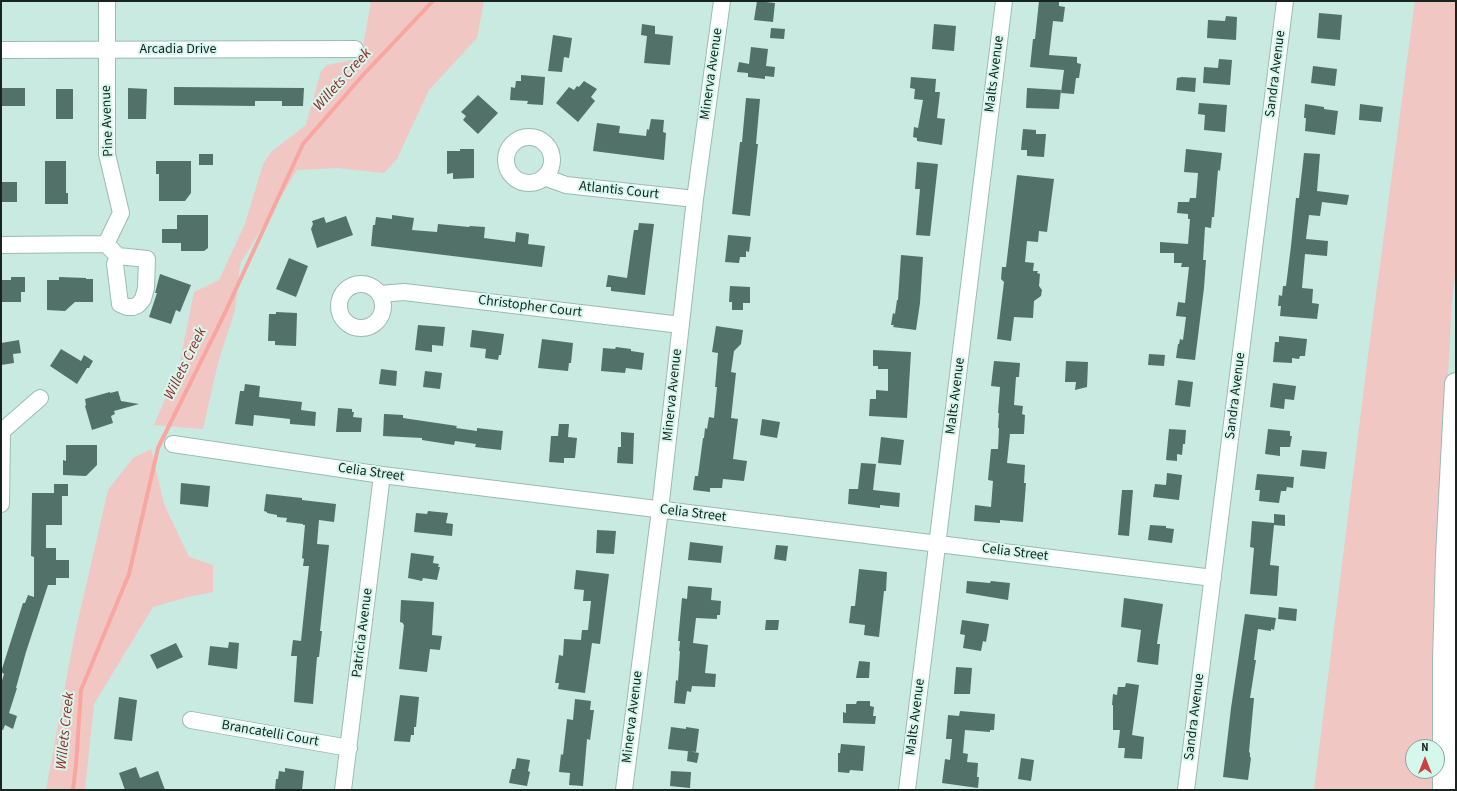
<!DOCTYPE html>
<style>
body{margin:0}
#map{position:relative;width:1457px;height:791px;overflow:hidden;background:#c8eae0;font-family:"Source Sans 3",sans-serif}
canvas{display:block}
.frame{position:absolute;inset:0;border:2px solid #172420;pointer-events:none}
.north{position:absolute;left:1405px;top:739px;width:40px;height:40px;box-sizing:border-box;background:#d5f8ed;border:1px solid #89a39b;border-radius:50%;rotate:0deg;font-size:11px;font-weight:700;line-height:16px;text-align:center;color:#172420}
.north::after{content:'';display:block;margin:auto;width:14px;height:18px;background:#ce3f3e;clip-path:polygon(50% 0,100% 100%,50% 72%,0 100%)}
</style>
<div id="map">
<canvas width="1457" height="791"></canvas>
<div class="frame"></div>
<div class="north">N</div>
</div>
<script>
const g = document.querySelector('canvas').getContext('2d');
g.lineJoin = 'round';
function fillPath(path, color) {
  g.fillStyle = color;
  g.fill(path, 'evenodd');
}
function toPath(rows) {
  const path = new Path2D();
  for (const r of rows) {
    if (r.length === 3) {
      path.moveTo(r[0] + r[2], r[1]);
      path.arc(r[0], r[1], r[2], 0, 2 * Math.PI);
      continue;
    }
    path.moveTo(r[0], r[1]);
    for (let i = 2; i < r.length; i += 2) path.lineTo(r[i], r[i + 1]);
  }
  return path;
}
function trace(path, color, width, dash) {
  g.strokeStyle = color;
  g.lineWidth = width;
  g.lineCap = dash ? 'butt' : 'round';
  g.setLineDash(dash || []);
  g.stroke(path);
}
function drawText(font, color, halo, rows, align = 'center') {
  g.font = font + ' "Source Sans 3",sans-serif';
  g.lineWidth = 4;
  g.setLineDash([]);
  g.textBaseline = 'middle';
  g.strokeStyle = halo;
  g.fillStyle = color;
  for (const [text, x, y, turn = 0] of rows) {
    g.save();
    g.translate(x, y);
    g.rotate((+turn || 0) * Math.PI / 180);
    g.textAlign = isNaN(turn) ? turn : align;
    if (halo) g.strokeText(text, 0, 0);
    g.fillText(text, 0, 0);
    g.restore();
  }
}
const green = toPath([
 [371,1,484,1,477,38,429,90,397,159,384,173,337,168,297,170,240,264,235,310,218,363,203,429,154,425,179,367,194,292,219,280,245,224,263,164,272,151,306,125,321,71,327,65,361,58],
 [1415,1,1456,1,1456,266,1452,301,1444,451,1436,747,1413,747,1413,771,1436,771,1436,790,1314,790,1368,355],
 [151,449,164,504,189,557,213,565,213,592,188,597,153,607,94,704,85,790,46,790,74,638,108,490,133,458]
]);
const stream = toPath([
 [73,790,76,764,81,690,129,574,158,448,223,317,303,144,363,75,433,1]
]);
const building = toPath([
 [757,1,775,3,773,22,754,20],
 [1039,1,1059,1,1059,6,1065,7,1063,22,1053,21,1049,55,1077,57,1077,63,1081,64,1079,78,1076,78,1074,94,1061,93,1064,70,1030,67,1033,39,1035,39],
 [1319,13,1342,15,1340,40,1317,38],
 [1226,16,1237,17,1236,40,1207,38,1208,20,1225,21],
 [642,24,655,26,655,34,673,36,670,65,644,63,647,36,641,35],
 [934,24,956,26,954,51,932,49],
 [771,28,785,29,784,39,770,38],
 [553,35,572,38,569,58,564,57,562,72,548,71],
 [751,47,768,49,766,66,775,67,774,77,765,76,765,79,748,77,748,73,737,72,739,62,749,64],
 [1219,59,1232,60,1230,85,1203,83,1204,67,1218,68],
 [1313,66,1337,69,1335,86,1311,83],
 [521,75,545,77,543,105,527,104,528,101,510,100,511,87,515,88,516,81,521,81],
 [911,77,936,79,935,92,940,92,937,118,945,119,942,145,917,141,917,138,913,137,914,127,918,128,923,100,914,99,915,89,910,88],
 [1182,77,1196,78,1195,92,1176,90,1177,78],
 [584,81,597,89,591,97,595,101,578,122,556,103,569,87,574,90,577,86,579,87],
 [174,87,304,88,303,106,282,106,282,101,255,101,255,106,174,105],
 [1,88,25,88,25,106,1,106],
 [128,88,147,89,146,119,128,119],
 [1027,88,1061,90,1059,109,1026,108],
 [56,89,73,89,73,119,56,119],
 [478,95,498,113,478,134,463,120,466,116,461,112],
 [746,98,760,99,756,144,758,144,750,216,732,214,740,142,742,142],
 [1199,103,1227,105,1225,132,1204,130,1205,115,1198,114],
 [1305,104,1324,107,1324,109,1338,111,1335,135,1305,131,1306,118,1304,118],
 [1360,104,1383,107,1381,122,1359,120],
 [651,119,664,120,663,132,666,133,664,160,593,151,597,123,620,126,619,133,646,136,647,129,649,130],
 [1023,129,1036,130,1036,134,1046,134,1044,157,1027,156,1027,150,1021,150],
 [460,149,474,149,474,178,453,179,453,173,447,174,447,151,460,151],
 [1186,149,1222,153,1220,171,1218,170,1214,217,1212,217,1211,228,1205,227,1203,260,1206,260,1204,288,1195,360,1176,358,1178,344,1179,344,1180,339,1183,340,1186,317,1176,316,1178,302,1185,303,1189,267,1181,267,1182,263,1174,263,1174,253,1160,253,1160,242,1188,244,1190,219,1188,219,1188,214,1177,213,1178,202,1189,202,1190,198,1196,198,1198,173,1184,172],
 [1304,153,1320,154,1317,191,1349,195,1347,205,1322,202,1320,216,1309,215,1306,239,1328,241,1327,256,1305,254,1302,288,1313,289,1312,303,1319,304,1317,319,1280,316,1281,306,1278,306,1279,295,1282,296,1283,286,1286,286,1291,246,1296,198,1299,198],
 [199,154,213,154,213,165,199,165],
 [45,161,66,161,66,193,68,193,68,204,45,204],
 [156,161,191,161,191,193,185,201,159,201,159,174,156,174],
 [917,162,938,164,930,236,916,235,920,189,915,189],
 [1017,175,1054,179,1047,232,1039,231,1038,242,1027,241,1025,262,1034,263,1033,271,1038,271,1037,273,1040,274,1039,286,1042,290,1041,296,1034,301,1033,318,1014,317,1011,341,997,339,1004,282,1001,279,1002,267,1006,267],
 [1,182,17,182,17,202,1,202],
 [177,215,208,215,208,248,204,251,181,251,181,243,162,243,162,229,177,229],
 [392,215,414,218,412,230,437,232,438,224,469,227,470,226,485,227,484,238,515,242,516,232,529,234,528,244,545,246,542,267,371,246,373,225,375,225,376,217,392,219],
 [346,216,353,235,317,248,311,229,313,224,312,221,324,217,326,223],
 [639,223,654,224,645,295,611,291,611,287,606,287,608,275,627,278,633,236,634,230,638,230],
 [728,235,751,237,749,252,746,251,746,257,740,257,739,263,725,262],
 [901,255,923,257,920,303,916,330,893,327,894,325,891,325,893,313,895,314,897,300,898,300],
 [289,258,308,266,296,297,276,289],
 [160,274,191,285,180,312,176,310,171,324,149,317,157,293,155,293],
 [11,277,25,277,25,292,21,292,21,302,1,302,1,280,11,280],
 [59,277,86,278,86,279,93,279,93,302,75,302,65,311,47,310,47,280,59,280],
 [730,286,750,287,750,303,743,303,743,310,732,310,732,302,729,302],
 [276,312,297,313,296,346,275,345,275,341,268,341,269,314,276,314],
 [418,325,445,327,443,346,432,345,432,352,415,350],
 [716,326,743,330,741,344,734,351,731,372,736,373,731,418,738,419,733,459,747,461,744,481,723,479,722,488,710,488,710,492,693,490,695,476,698,476,703,438,704,438,705,428,707,429,709,417,714,418,717,387,715,387,718,353,712,352],
 [472,330,504,334,501,355,499,355,498,360,485,358,486,349,470,347],
 [1279,336,1307,339,1305,356,1300,356,1299,359,1292,358,1292,363,1273,362,1275,342,1279,342],
 [542,339,573,343,571,363,569,363,568,371,538,368],
 [19,340,21,353,13,354,14,363,1,365,1,343],
 [616,347,631,349,631,351,644,353,642,370,626,368,625,373,601,371,603,348,615,349],
 [61,349,81,361,84,355,93,361,89,368,87,368,77,384,50,366],
 [873,350,911,352,907,418,869,416,870,399,876,399,876,390,888,391,888,369,878,369,878,366,873,366],
 [1149,354,1165,355,1164,366,1148,365],
 [994,361,1020,363,1019,377,1016,377,1014,405,1023,406,1022,414,1025,415,1024,434,1010,434,1007,463,1025,465,1024,483,1026,483,1023,522,1000,520,1000,523,974,521,975,505,991,507,993,481,988,480,991,449,998,449,999,428,998,428,999,413,998,413,1000,387,991,386],
 [1066,361,1088,362,1087,387,1075,390,1076,382,1065,382],
 [381,369,397,371,396,386,379,384],
 [425,371,442,373,440,389,423,387],
 [1178,380,1193,382,1190,407,1175,405],
 [1273,383,1296,386,1294,400,1285,399,1284,409,1270,407],
 [245,384,260,386,259,397,302,402,301,410,316,412,315,426,290,424,290,419,254,415,253,426,235,424,240,391,244,391],
 [118,391,121,401,139,404,114,411,115,414,111,416,113,423,92,430,85,406,86,405,85,399,110,392,110,393],
 [338,408,352,409,352,412,354,412,353,417,362,418,361,432,336,432],
 [384,414,403,415,403,418,457,426,456,428,477,431,477,428,503,431,501,450,475,447,476,444,455,441,454,445,422,440,422,438,383,436],
 [762,419,780,422,777,438,760,435],
 [559,424,569,424,568,437,577,438,575,458,564,458,564,463,549,462,551,436,558,436],
 [1169,429,1186,430,1185,444,1183,444,1182,455,1177,454,1177,461,1166,460],
 [1268,429,1290,431,1290,436,1292,436,1290,447,1280,447,1280,456,1265,454],
 [621,432,634,433,633,464,617,463,618,447,621,447],
 [881,437,904,440,901,465,878,463],
 [66,445,97,445,97,465,86,476,63,475,63,460,66,461],
 [1302,450,1327,452,1325,469,1300,466],
 [861,463,876,464,873,490,900,493,899,507,880,505,880,508,848,504,849,489,858,489],
 [1167,473,1182,475,1179,500,1153,497,1155,484,1166,485],
 [1257,474,1294,477,1293,488,1287,487,1286,491,1281,491,1279,503,1259,501,1260,490,1255,490],
 [181,483,210,486,208,507,180,504],
 [54,484,68,484,68,496,62,496,62,525,46,525,46,548,56,548,56,560,69,560,69,578,56,578,56,585,48,585,26,652,16,688,17,688,9,713,17,716,13,729,5,725,3,730,1,730,1,684,4,674,1,672,23,603,25,603,28,595,34,597,34,557,31,556,32,493,54,493],
 [1122,490,1133,490,1129,536,1118,535],
 [266,494,302,498,302,500,336,504,334,522,319,520,317,544,329,545,320,631,322,631,319,657,317,657,313,704,294,702,297,656,291,656,293,640,301,641,309,566,303,566,304,559,302,558,305,525,303,525,303,524,286,522,287,518,277,517,277,515,267,513,267,512,264,511],
 [428,511,448,513,446,523,453,524,452,536,414,532,416,513,427,514],
 [1274,514,1285,515,1285,526,1274,525,1270,565,1279,566,1277,596,1250,594,1254,548,1250,547,1252,521,1274,523],
 [1150,525,1166,526,1166,528,1174,529,1172,543,1148,540],
 [597,530,616,531,614,554,596,553],
 [690,542,723,546,721,563,688,560],
 [776,545,788,546,786,561,774,559],
 [411,553,434,556,433,563,439,564,438,567,440,567,437,580,423,578,422,581,408,578],
 [859,569,887,572,886,591,884,591,879,637,864,635,865,625,849,623,851,606,855,606],
 [576,570,609,574,600,644,592,643,585,693,558,689,559,683,555,683,559,655,563,656,564,639,581,640,582,630,588,630,591,601,583,601,584,590,574,589],
 [967,581,990,583,991,581,1010,583,1008,600,966,593],
 [688,586,712,588,711,600,721,601,720,615,717,615,717,619,696,618,693,643,708,645,705,673,716,674,715,687,692,686,691,692,687,691,685,704,674,703,676,680,678,681,680,651,679,651,680,641,678,641,682,598,687,599],
 [1124,598,1163,604,1157,644,1160,644,1158,665,1137,662,1141,630,1121,627],
 [401,600,434,602,432,635,442,636,440,650,430,649,427,672,399,669,404,625,403,624,403,623,400,622],
 [1279,607,1297,609,1296,621,1278,619],
 [1245,614,1276,618,1274,630,1271,629,1271,631,1258,629,1254,660,1256,660,1250,698,1254,698,1249,752,1250,753,1250,757,1251,758,1248,780,1223,777,1231,708],
 [766,620,779,620,778,630,765,630],
 [962,620,989,624,986,642,983,641,981,651,963,648,965,635,960,634],
 [229,642,239,643,237,669,208,665,210,646,228,648],
 [176,643,183,657,157,669,150,655],
 [859,661,870,662,869,678,856,678],
 [956,667,972,668,970,694,954,694],
 [1126,683,1139,685,1132,735,1144,737,1142,759,1124,758,1125,748,1118,748,1120,730,1113,730,1113,705,1112,705,1113,694,1117,695,1118,687,1125,687],
 [400,695,419,697,416,727,414,727,414,735,411,735,410,742,394,741],
 [119,697,137,700,132,741,114,739],
 [575,699,591,701,590,710,594,710,590,740,587,739,583,786,569,785,570,773,559,772,561,754,563,755,567,719,573,720],
 [857,701,870,701,870,706,874,707,873,716,876,716,875,724,843,723,843,712,846,713,846,704,856,704],
 [960,711,995,714,994,730,990,730,990,732,965,730,963,753,968,754,967,762,978,763,977,777,979,777,978,788,942,783,945,759,950,760,952,739,946,739,948,715,959,716],
 [671,727,686,729,686,727,699,729,696,752,668,749],
 [841,744,865,746,863,771,850,770,849,773,838,772,838,753,840,753],
 [688,751,699,753,697,763,687,761],
 [517,758,530,760,528,771,530,772,527,786,509,783,512,769,515,769],
 [1021,758,1034,760,1031,781,1018,779],
 [136,767,140,778,158,771,165,790,125,790,119,773],
 [285,768,304,771,302,790,275,790,276,779,278,779,279,771,285,772],
 [671,771,691,772,690,788,670,786]
]);
const street = toPath([
 [107,1,107,154,121,213,106,244,118,256,147,259,146,288,143,299,138,305,133,307,127,307,120,304,115,264,118,256],
 [1,50,355,49],
 [529,160,23],
 [544,177,566,185,695,199],
 [1,245,106,244],
 [361,306,22],
 [380,294,404,292,681,325],
 [1,432,40,398],
 [173,444,382,475,1213,578],
 [1,504,2,432],
 [191,720,349,748],
 [343,790,382,475],
 [624,790,660,510,695,199,722,1],
 [907,790,1004,1],
 [1186,790,1285,1]
]);
const highway = toPath([
 [1444,790,1444,660,1447,556,1456,384]
]);
const streetNames = [
 ["Arcadia Drive",178,50],
 ["Minerva Avenue",712,74,-82],
 ["Malts Avenue",995,74,-83],
 ["Sandra Avenue",1276,74,-83],
 ["Pine Avenue",108,121,-92],
 ["Atlantis Court",619,191,6],
 ["Christopher Court",530,307,7],
 ["Minerva Avenue",673,395,-84],
 ["Malts Avenue",956,396,-83],
 ["Sandra Avenue",1236,396,-83],
 ["Celia Street",371,473,8],
 ["Celia Street",693,514,7],
 ["Celia Street",1015,553,7],
 ["Patricia Avenue",363,633,-83],
 ["Minerva Avenue",633,717,-83],
 ["Malts Avenue",916,717,-83],
 ["Sandra Avenue",1195,717,-83],
 ["Brancatelli Court",270,734,10]
];
const waterNames = [
 ["Willets Creek",343,80,-48],
 ["Willets Creek",186,364,-64],
 ["Willets Creek",66,731,-84]
];
fillPath(green, '#f1c7c3');
trace(stream, '#f8a69f', 4);
fillPath(building, '#527169');
trace(street, '#9abbb1', 18);
trace(highway, '#9abbb1', 24);
trace(street, '#fff', 16);
trace(highway, '#fff', 22);
drawText('14px', '#172420', '#d5f8ed', streetNames);
drawText('italic 15px', '#9a2627', '#d5f8ed', waterNames);
</script>
